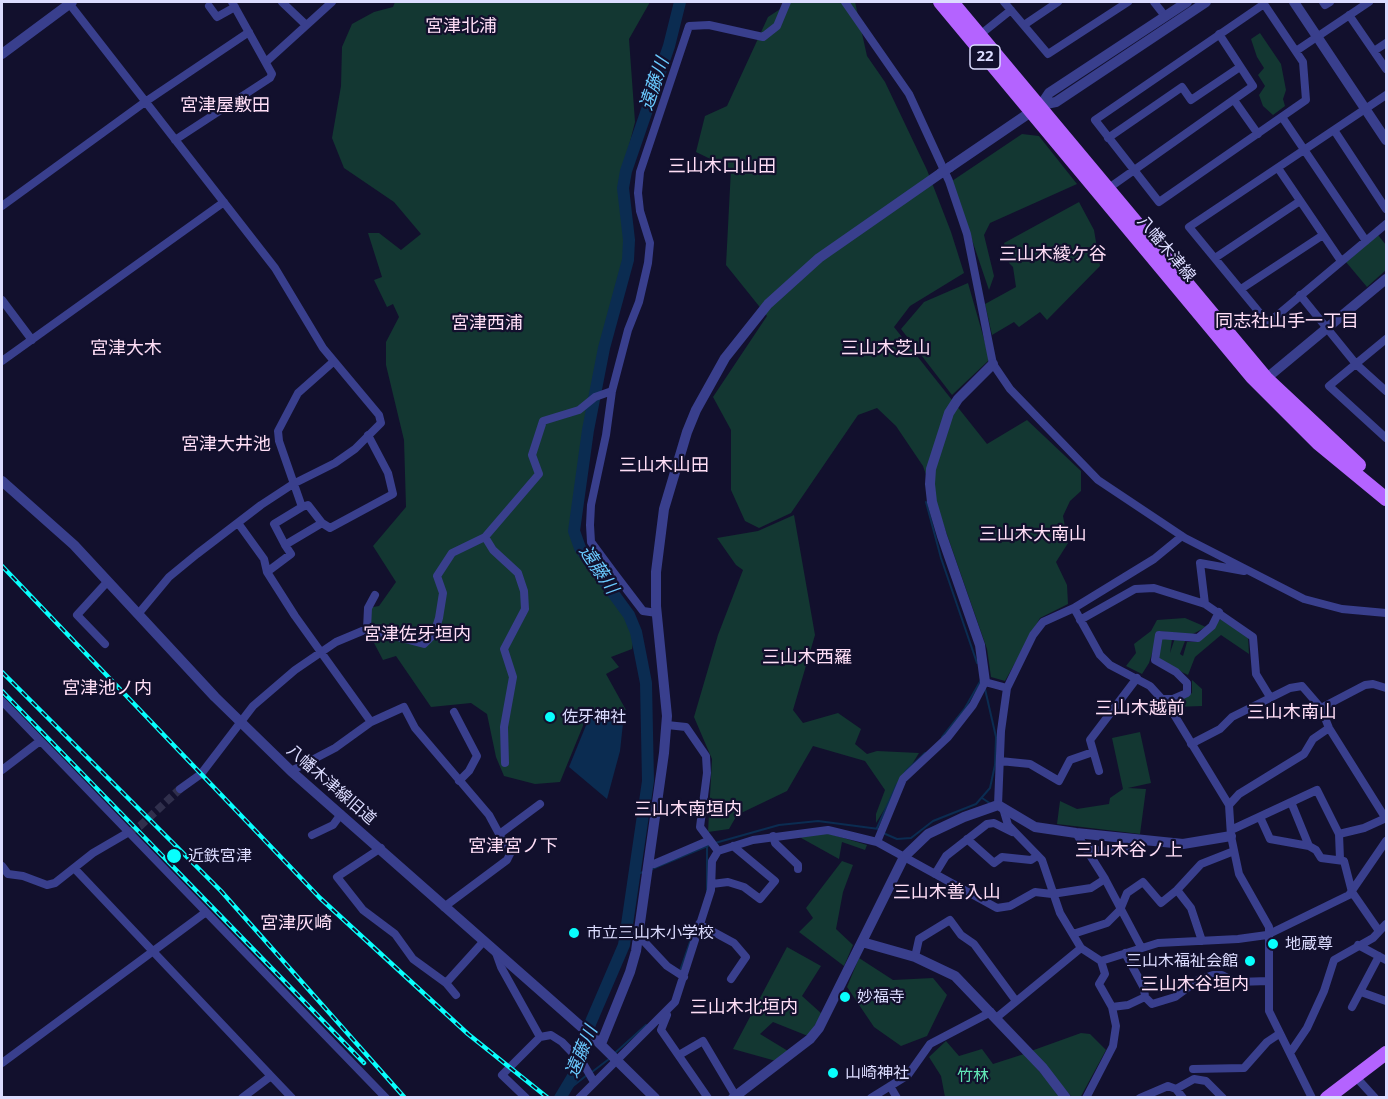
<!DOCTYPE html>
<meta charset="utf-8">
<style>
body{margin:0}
#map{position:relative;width:1388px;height:1099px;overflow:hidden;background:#12102d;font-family:"Noto Sans",sans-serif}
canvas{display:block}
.frame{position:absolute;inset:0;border:3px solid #dcdcff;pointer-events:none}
</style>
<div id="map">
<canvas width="1388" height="1099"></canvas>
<div class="frame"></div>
</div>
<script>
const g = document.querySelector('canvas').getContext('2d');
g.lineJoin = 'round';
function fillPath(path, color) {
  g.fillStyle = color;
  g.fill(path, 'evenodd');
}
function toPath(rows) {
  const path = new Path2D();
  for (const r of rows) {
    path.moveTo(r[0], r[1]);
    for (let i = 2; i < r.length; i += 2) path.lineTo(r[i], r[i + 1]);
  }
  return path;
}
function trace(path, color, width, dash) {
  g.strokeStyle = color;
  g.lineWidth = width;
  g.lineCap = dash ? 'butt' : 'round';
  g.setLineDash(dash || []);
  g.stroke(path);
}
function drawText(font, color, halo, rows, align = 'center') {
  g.font = font + ' "Noto Sans","Noto Sans JP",sans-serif';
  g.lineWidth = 4.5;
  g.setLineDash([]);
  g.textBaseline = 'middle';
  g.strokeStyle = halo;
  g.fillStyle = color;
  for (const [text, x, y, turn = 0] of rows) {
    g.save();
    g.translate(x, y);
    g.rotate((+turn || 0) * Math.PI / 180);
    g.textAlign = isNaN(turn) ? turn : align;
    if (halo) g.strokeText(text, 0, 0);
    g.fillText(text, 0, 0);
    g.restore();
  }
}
const green = toPath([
 [395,2,650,2,629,39,635,122,618,189,625,239,625,260,597,359,584,429,570,529,579,552,626,617,634,637,632,649,611,657,619,667,606,674,626,710,598,708,587,716,560,782,535,784,504,776,496,757,487,714,471,703,431,707,396,656,383,660,373,641,368,608,379,606,396,582,373,546,406,507,404,440,386,365,386,342,399,317,393,304,387,307,374,280,382,277,368,233,379,233,401,250,421,234,394,202,344,168,332,138,341,86,342,47,352,24,374,12,393,7],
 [791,2,855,2,867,56,885,82,927,170,951,232,964,273,910,306,894,327,987,444,1027,420,1081,471,1081,491,1070,501,1063,516,1068,543,1056,562,1067,585,1068,604,1040,618,1005,681,991,677,987,649,923,466,896,426,877,408,858,415,791,513,759,528,745,521,731,490,731,430,713,397,767,316,726,265,731,169,696,152,705,116,727,106,768,17],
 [1260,33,1281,64,1286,90,1283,99,1285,106,1273,115,1263,106,1259,95,1265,86,1258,75,1264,68,1257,57,1251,39],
 [1022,134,1039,136,1077,184,990,223,984,235,994,276,989,290,952,181],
 [1079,202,1094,230,1100,266,1047,320,1040,312,1019,327,1014,322,992,335,985,304,1016,287,1013,267,1009,263,1004,243],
 [1378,235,1386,245,1386,270,1367,287,1346,262],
 [968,283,988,353,988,361,952,395,901,329,924,302],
 [794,515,815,635,793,710,803,723,838,713,861,729,855,744,867,754,877,751,919,753,876,823,876,814,885,790,865,761,813,746,787,791,737,815,729,829,708,832,712,759,694,717,718,635,743,570,736,565,717,538,758,531],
 [1185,618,1206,627,1191,635,1159,631,1149,663,1142,674,1126,666,1136,653,1134,644,1151,631,1157,620],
 [1222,618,1248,637,1249,654,1221,635,1195,657,1188,675,1155,659,1162,639,1172,639,1170,653,1175,638,1185,641,1180,654,1183,656,1187,642,1197,642],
 [1192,680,1202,689,1202,706,1174,707,1175,702,1192,693],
 [1140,732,1151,783,1128,788,1146,789,1140,834,1057,824,1060,801,1077,809,1109,804,1110,798,1123,789,1112,738],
 [827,833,867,845,865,850,842,842,839,859,794,834],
 [842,861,853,865,843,892,836,929,853,945,844,966,799,932,813,918,806,908],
 [787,947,821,966,802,996,822,1014,808,1036,773,1022,760,1034,788,1051,776,1061,733,1049],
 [859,958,893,980,933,978,947,995,927,1036,901,1046,874,1027,847,987],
 [1081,1033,1090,1034,1106,1050,1080,1098,1072,1097,1031,1051],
 [946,1041,959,1056,982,1049,993,1064,1024,1054,1062,1097,945,1097,941,1076,929,1057]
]);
const water = toPath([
 [600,710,624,714,620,751,607,799,569,767,589,718]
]);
const stream = toPath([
 [926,502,941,558,977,663],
 [942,737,965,708,981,680],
 [905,772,925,753],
 [982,798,991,804],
 [877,828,897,784],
 [883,833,897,839,911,838,933,821,976,804,990,788,995,765,996,737,985,689],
 [715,843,779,825,818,821,879,829],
 [707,846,707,891],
 [652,869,710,845],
 [635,875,643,872],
 [680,971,692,936],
 [615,1053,646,1025],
 [592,1072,609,1059],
 [563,1094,587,1075]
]);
const river = toPath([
 [560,1098,575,1073,590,1024,624,945,648,781,646,683,636,632,629,615,580,548,574,531,588,430,604,348,628,260,629,240,623,188,626,171,669,46,680,2]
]);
const minorTunnel = toPath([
 [129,832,140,826,180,789]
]);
const minor = toPath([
 [68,2,275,268,323,348,379,415,381,423,355,449,335,463,293,484,261,505,197,554,169,577,139,613],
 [282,2,305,24],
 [845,2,909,94,949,181,967,234,993,364,1010,389,1098,480,1185,538,1304,599,1342,609,1386,613],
 [1004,2,1048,54,1128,2],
 [1154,2,1165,16],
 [1323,2,1325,5,1330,2],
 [1264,4,1303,62,1306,100,1159,202,1095,120,1264,4],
 [209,6,217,17,235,7],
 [1349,15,1386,69],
 [1024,25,1058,2],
 [981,34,1011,10],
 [1296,51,1369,2],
 [1374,51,1386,43],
 [267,61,332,2],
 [1386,95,1189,227,1268,323,1386,224],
 [1234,100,1258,134],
 [1282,117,1366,241],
 [1334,130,1386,209],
 [1108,138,1182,87,1191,100,1240,67],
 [175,140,270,78,272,74,232,2],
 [1278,168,1341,261],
 [1106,190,1253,86,1219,34],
 [2,206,145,102,249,32],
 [1215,258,1300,201],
 [1241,289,1323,235],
 [1300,295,1356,364,1386,391],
 [2,300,32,340],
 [1386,339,1329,386,1386,438],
 [2,361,224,202],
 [333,362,298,393,278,431,279,441,302,507,308,505,322,523,330,528,393,494,388,473,368,435],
 [302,507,274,524,285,545,322,523],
 [238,523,264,559,267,572,295,616,371,722],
 [485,537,493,550,518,573,524,591,525,609,504,649,513,677,504,727,505,763],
 [267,572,291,554,285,545],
 [1205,604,1200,563,1244,571],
 [1074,608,1154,559,1182,536],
 [657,613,643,611,614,573,591,542,590,525,591,505,606,435,612,391,628,330,639,302,648,263,650,243,640,211,638,193,640,172,689,26,709,25,763,37,777,26,787,2],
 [1080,620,1135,589,1154,588,1205,604,1253,637,1256,674,1270,697],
 [367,629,368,608,375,595],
 [105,644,77,615,108,581],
 [1160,699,1173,699,1187,693,1187,683,1176,672,1155,660,1159,635,1198,638,1212,626,1219,612],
 [2,701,386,1098],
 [1321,708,1365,685,1373,684,1386,688],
 [454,712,477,756,469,771,459,781],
 [667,725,686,727,706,756,707,773,700,827,718,851],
 [1191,744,1220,729,1232,717,1290,688,1302,686,1321,708,1329,728,1386,819],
 [1000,761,1030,764,1059,781,1070,760,1093,752],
 [2,770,40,741],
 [291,771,335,748,371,722,404,707,415,728,489,815,510,854,507,860,444,907],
 [1099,771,1090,740,1137,678],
 [180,789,201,774,253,706,295,670,336,642,367,629,424,644,434,634,439,618,443,593,437,576,452,553,485,537,539,474,532,455,543,421,579,410,595,397,612,391],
 [1291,802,1309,846],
 [998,805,1001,731,1007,688,1033,635,1043,622,1074,608,1100,655,1110,665,1150,686,1170,708,1229,805,1231,836,1239,874,1269,927,1269,1011,1312,1098],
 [1229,805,1239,794,1304,754,1313,739,1329,728],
 [1003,808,1008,825,1042,860,1060,913,1081,948,1101,961,1105,974,1099,984,1112,1007,1116,1026,1113,1046,1086,1098],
 [1260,817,1270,839,1309,846,1316,850,1321,858,1344,861,1352,892,1379,931],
 [1231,830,1317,790,1339,834,1340,859],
 [501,833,540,804],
 [1076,833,1105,879,1141,947],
 [1339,834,1364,828,1386,818],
 [312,835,333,825,341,814],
 [773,836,775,843,798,865,798,869],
 [967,839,994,863,1002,857,1031,860,1037,856],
 [877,842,903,779,948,737,973,705,985,682,1007,688],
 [381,848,337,877,363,910,395,934,413,959,446,983,456,995],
 [1087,848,1102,851,1134,846],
 [649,864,654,864,710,840],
 [2,866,8,874,23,876,47,885,55,883,74,868,271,1076],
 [74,868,93,853,129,832],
 [935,874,946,856,987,824,994,823,1012,832],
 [712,884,728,882,744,887,760,899,775,881,733,846],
 [699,924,734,943,746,957,731,979],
 [1073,934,1107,923,1120,910,1127,893,1143,882,1161,903,1177,890],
 [638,935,667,966,684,977],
 [1202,941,1191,908,1177,890,1201,864,1234,851],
 [1358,945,1386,960],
 [496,953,501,967,540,1037],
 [1125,953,1144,988,1145,997,1152,1004,1175,997,1198,980,1213,975,1222,975,1236,982,1269,981],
 [915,957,919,939,950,920,961,935,974,944,1016,1001],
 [1101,961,1158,943,1238,939,1267,935,1349,895,1386,841],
 [446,983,484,941],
 [1361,992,1386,1001],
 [1112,1007,1128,1005,1145,997],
 [1352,1007,1379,956],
 [667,1015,661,1030,708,1098],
 [996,1018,1081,948],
 [1290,1053,1307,1028,1324,991,1334,960,1373,938,1386,924],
 [679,1055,703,1041,735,1095],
 [2,1063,206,912],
 [1193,1069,1244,1068,1267,1042,1279,1034],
 [1355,1076,1375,1098],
 [890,1086,897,1098],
 [1176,1089,1183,1098],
 [242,1098,271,1076,292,1098],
 [526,1098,502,1075,540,1037,551,1035,562,1042,584,1065,594,1082],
 [579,1098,675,1002,711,890,712,861,718,851,753,840,828,830,877,842,997,908,1010,906,1035,892,1052,894,1091,888,1105,879],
 [871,1098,908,1075,930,1044,991,1012],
 [1140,1098,1168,1086,1176,1089,1194,1079,1206,1081,1223,1098]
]);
const tertiary = toPath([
 [1294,2,1386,140],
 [2,54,72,2],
 [1041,105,1056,102,1206,2],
 [950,167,1041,105,1049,93,1187,2],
 [1262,382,1386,279],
 [2,481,74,545,215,697,291,771,594,1038,655,1098],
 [985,682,980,645,942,536,932,502,930,484,931,469,949,413,958,399,993,364],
 [862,942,915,957,955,976,1043,1068,1066,1098],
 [601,1044,630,972,636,951,664,753,667,716,656,606,656,572,664,509,687,432,696,410,725,358,768,304,819,258,941,173],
 [733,1098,810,1039,819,1028,904,857,928,834,964,817,998,805,1035,827,1076,833,1183,844,1231,836]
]);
const primary = toPath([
 [940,2,1252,377,1318,443,1386,499],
 [952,2,1266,378,1359,465],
 [1327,1098,1386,1053]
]);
const rail = toPath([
 [2,566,320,898,468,1034,548,1098],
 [2,672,221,891,405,1098],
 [2,691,364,1063]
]);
const tertiaryBridge = toPath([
 [941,173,950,167]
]);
const markers = [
 [550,717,6,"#08fffd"],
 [174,856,8,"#08fffd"],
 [574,933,6,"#08fffd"],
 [1273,944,6,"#08fffd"],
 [1250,961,6,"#08fffd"],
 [845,997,6,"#08fffd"],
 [833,1073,6,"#08fffd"]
];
const shields = [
 [985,57,30]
];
const shieldNames = [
 ["22",985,57]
];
const streetNames = [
 ["八幡木津線",1166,249,50],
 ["八幡木津線旧道",331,785,41]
];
const poiNames = [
 ["佐牙神社",562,717],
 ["近鉄宮津",188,856],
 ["市立三山木小学校",586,933],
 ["地蔵尊",1285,944],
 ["三山木福祉会館",1238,961,"right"],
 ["妙福寺",857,997],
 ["山崎神社",845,1073]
];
const parkNames = [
 ["竹林",973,1076]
];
const neighbourhoodNames = [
 ["宮津北浦",461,27],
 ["宮津屋敷田",225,106],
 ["三山木口山田",722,167],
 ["三山木綾ケ谷",1053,255],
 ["同志社山手一丁目",1287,322],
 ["宮津西浦",487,324],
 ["宮津大木",126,349],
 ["三山木芝山",886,349],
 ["宮津大井池",226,445],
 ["三山木山田",664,466],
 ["三山木大南山",1033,535],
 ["宮津佐牙垣内",417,635],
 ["三山木西羅",807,658],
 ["宮津池ノ内",107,689],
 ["三山木越前",1140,709],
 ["三山木南山",1292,713],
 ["三山木南垣内",688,810],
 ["宮津宮ノ下",513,847],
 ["三山木谷ノ上",1129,851],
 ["三山木善入山",947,893],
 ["宮津灰崎",296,924],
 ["三山木谷垣内",1195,985],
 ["三山木北垣内",744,1008]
];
const waterNames = [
 ["遠藤川",655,84,-71],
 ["遠藤川",598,570,56],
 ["遠藤川",582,1052,-67]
];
fillPath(green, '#133732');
fillPath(water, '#0b2c51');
trace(stream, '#0b2c51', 2);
trace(river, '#0b2c51', 12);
trace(minorTunnel, '#302f4c', 8, [8, 4]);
trace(minor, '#393f8d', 8);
trace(tertiary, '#393f8d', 10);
trace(primary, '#b463ff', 14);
trace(rail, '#08fffd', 4.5);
trace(rail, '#12102d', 2, [7]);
trace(tertiaryBridge, '#393f8d', 10);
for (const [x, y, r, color] of markers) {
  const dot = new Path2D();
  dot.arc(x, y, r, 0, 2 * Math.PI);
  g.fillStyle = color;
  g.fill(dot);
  trace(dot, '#12102d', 2);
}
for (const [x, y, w] of shields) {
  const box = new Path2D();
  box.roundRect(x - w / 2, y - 12, w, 24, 4.5);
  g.fillStyle = '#12102d';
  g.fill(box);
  trace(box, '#dcdcff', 1.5);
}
drawText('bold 15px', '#dcdcff', null, shieldNames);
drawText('16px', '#dcdcff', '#12102d', streetNames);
drawText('16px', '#dcdcff', '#12102d', poiNames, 'left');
drawText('16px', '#61e6b6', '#12102d', parkNames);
drawText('18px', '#ffdef6', '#12102d', neighbourhoodNames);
drawText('italic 18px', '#6acaff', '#12102d', waterNames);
</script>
